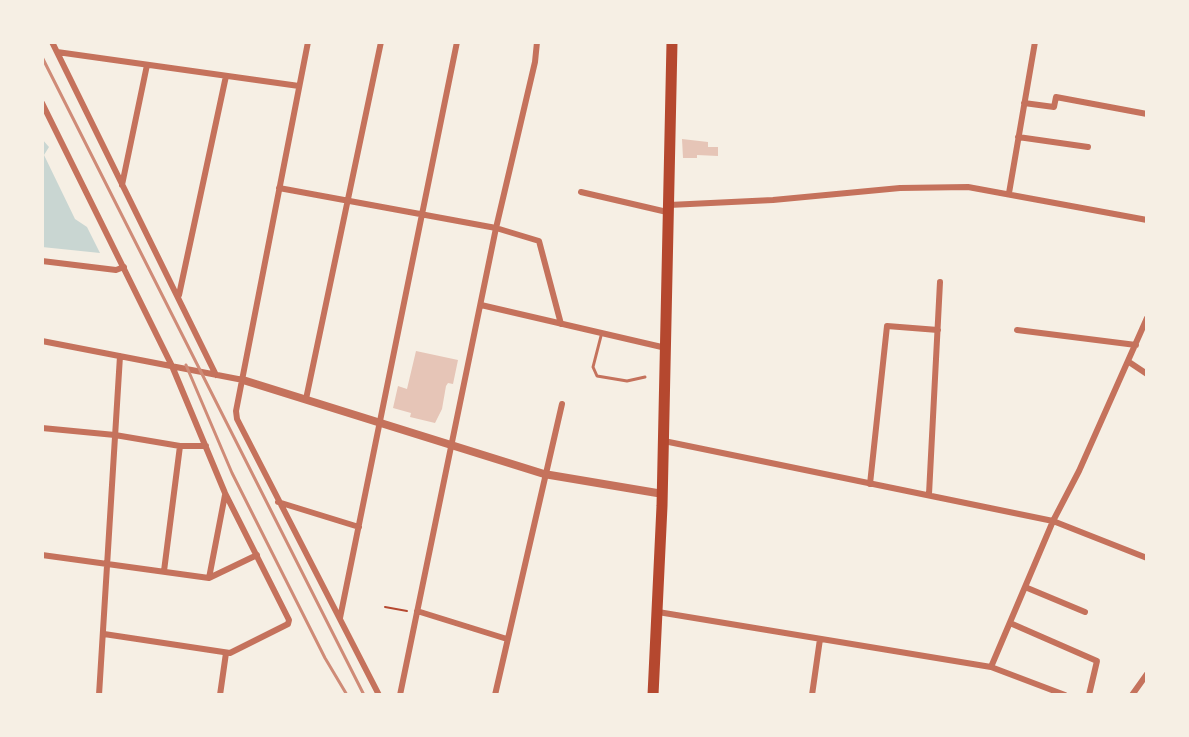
<!DOCTYPE html>
<style>
body{margin:0}
#map{position:relative;width:1189px;height:737px;overflow:hidden;background:#f6efe4;font-family:"Titillium Web",sans-serif}
canvas{display:block}
.frame{position:absolute;inset:0;border:44px solid #f6efe4;pointer-events:none}
</style>
<div id="map">
<canvas width="1189" height="737"></canvas>
<div class="frame"></div>
</div>
<script>
const g = document.querySelector('canvas').getContext('2d');
g.lineJoin = 'round';
function fillPath(path, color) {
  g.fillStyle = color;
  g.fill(path, 'evenodd');
}
function toPath(rows) {
  const path = new Path2D();
  for (const r of rows) {
    path.moveTo(r[0], r[1]);
    for (let i = 2; i < r.length; i += 2) path.lineTo(r[i], r[i + 1]);
  }
  return path;
}
function trace(path, color, width, dash) {
  g.strokeStyle = color;
  g.lineWidth = width;
  g.lineCap = dash ? 'butt' : 'round';
  g.setLineDash(dash || []);
  g.stroke(path);
}
const water = toPath([
 [42,139,49,147,44,155,75,219,87,227,100,253,42,247]
]);
const building = toPath([
 [682,139,708,142,708,147,718,147,718,156,697,155,697,158,683,158],
 [416,351,458,360,453,384,448,383,446,386,442,409,435,423,410,417,411,413,393,408,398,386,407,389]
]);
const path = toPath([
 [385,607,407,611]
]);
const service = toPath([
 [601,336,593,367,597,376,627,381,645,377]
]);
const minor = toPath([
 [52,42,216,375],
 [308,42,236,411,237,419,379,695],
 [57,52,299,86],
 [42,103,172,366,225,493,289,620,288,624,230,653,104,634],
 [1024,103,1054,107,1056,97,1147,114],
 [1018,137,1088,147],
 [122,185,147,65],
 [279,188,496,228,539,241,561,324],
 [581,192,667,212],
 [1009,193,1035,42],
 [669,205,773,200,900,188,968,187,1147,220],
 [42,261,116,270,124,267],
 [179,295,226,76],
 [481,305,666,348],
 [1017,330,1136,345],
 [42,341,243,380],
 [1129,362,1147,374],
 [306,399,381,42],
 [42,428,115,435,180,446,206,446],
 [664,441,1053,521,1147,558],
 [870,484,887,326,938,330],
 [929,494,940,282],
 [278,502,359,527],
 [42,555,209,578,257,555],
 [164,571,180,446],
 [209,578,225,495],
 [1025,587,1085,612],
 [417,611,507,639],
 [658,612,991,667,1065,695],
 [340,618,457,42],
 [1010,623,1097,661,1089,695],
 [991,667,1053,521,1079,471,1147,318],
 [99,695,120,356],
 [220,695,226,653],
 [400,695,496,228,535,62,537,42],
 [495,695,562,404],
 [812,695,820,639],
 [1132,695,1147,674]
]);
const tertiary = toPath([
 [243,380,544,474,663,494]
]);
const trunk = toPath([
 [653,695,662,506,672,42]
]);
const rail = toPath([
 [42,57,364,695],
 [186,365,232,473,325,658,347,695]
]);
fillPath(water, '#c9d6d2');
fillPath(building, '#e6c5b7');
trace(path, '#b5482f', 2);
trace(service, '#c5725c', 3);
trace(minor, '#c5725c', 6);
trace(tertiary, '#c5725c', 8);
trace(trunk, '#b5482f', 11);
trace(rail, '#cf8b77', 3);
</script>
